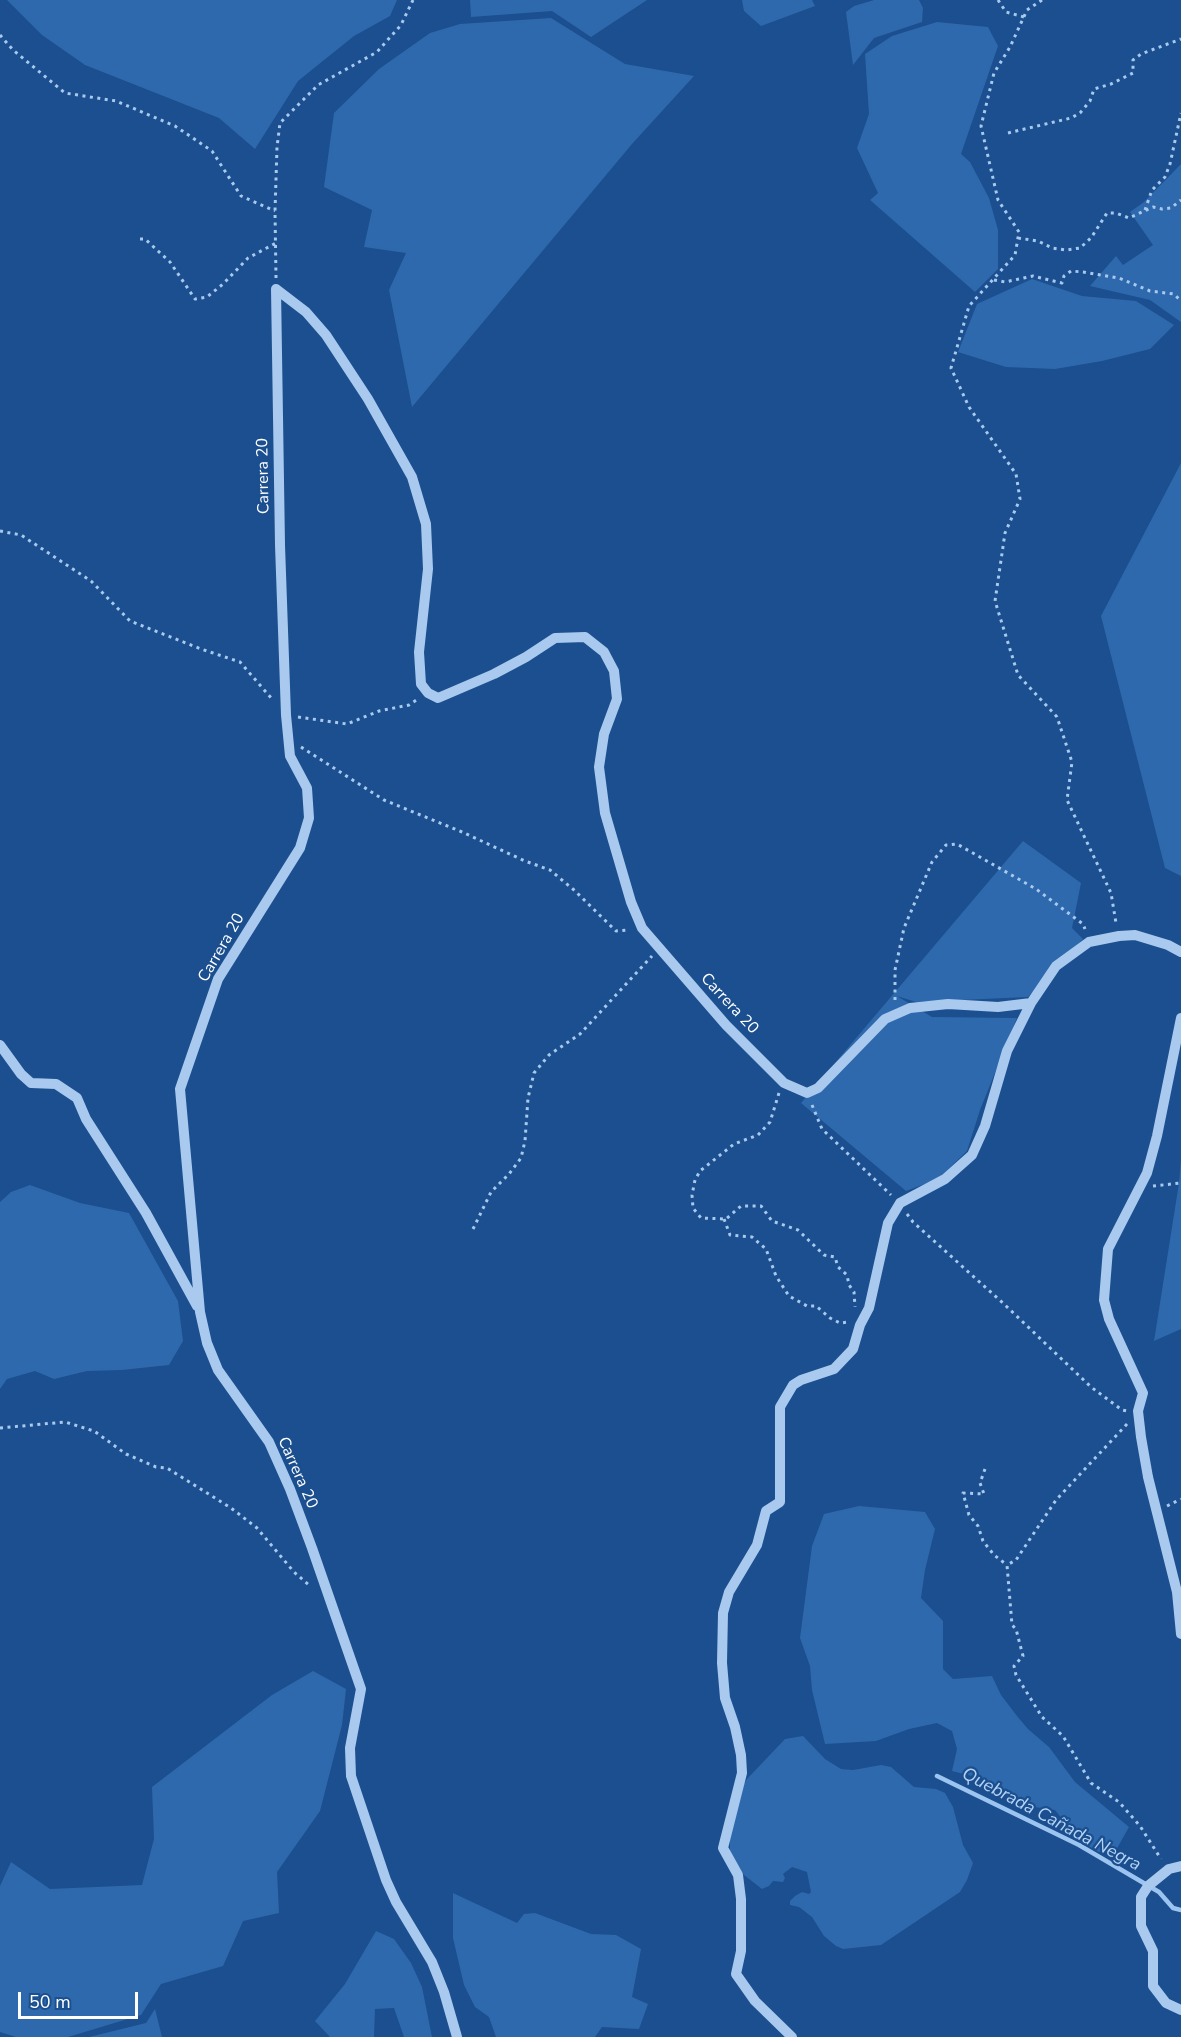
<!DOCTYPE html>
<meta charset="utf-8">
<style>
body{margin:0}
#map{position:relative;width:1181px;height:2037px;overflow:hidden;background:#1b4f8f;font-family:"Nunito Sans",sans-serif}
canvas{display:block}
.scale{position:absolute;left:18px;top:1992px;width:120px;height:27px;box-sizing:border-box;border:3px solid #fff;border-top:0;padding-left:8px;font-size:18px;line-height:21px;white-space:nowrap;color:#fff;-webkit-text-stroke:4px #1b4f8f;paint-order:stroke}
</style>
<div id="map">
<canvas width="1181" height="2037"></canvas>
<div class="scale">50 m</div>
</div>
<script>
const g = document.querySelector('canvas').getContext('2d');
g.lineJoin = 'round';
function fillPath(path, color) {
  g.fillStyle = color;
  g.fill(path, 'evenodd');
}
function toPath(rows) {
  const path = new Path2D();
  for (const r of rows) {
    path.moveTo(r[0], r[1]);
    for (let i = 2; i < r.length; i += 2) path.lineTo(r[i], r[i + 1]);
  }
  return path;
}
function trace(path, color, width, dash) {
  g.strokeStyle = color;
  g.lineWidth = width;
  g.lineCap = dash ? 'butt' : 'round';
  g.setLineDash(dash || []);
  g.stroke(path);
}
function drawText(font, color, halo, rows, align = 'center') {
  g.font = font + ' "Nunito Sans",sans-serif';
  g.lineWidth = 4.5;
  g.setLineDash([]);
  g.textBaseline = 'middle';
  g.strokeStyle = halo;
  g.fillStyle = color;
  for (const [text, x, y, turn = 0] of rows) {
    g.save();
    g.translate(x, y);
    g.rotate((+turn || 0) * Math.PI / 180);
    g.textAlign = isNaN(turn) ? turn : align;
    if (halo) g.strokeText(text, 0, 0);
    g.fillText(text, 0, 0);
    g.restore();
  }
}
const green = toPath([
 [7,0,397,0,390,16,354,36,298,81,255,149,219,118,85,65,42,35],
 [470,0,647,0,591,37,552,11,471,17],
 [742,0,812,0,815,6,761,26,744,11],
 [874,0,919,0,923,8,922,22,874,38,853,65,846,12,854,6],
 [551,18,625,64,694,76,632,144,412,407,389,290,406,253,364,247,372,210,324,187,334,113,379,69,430,33,460,24],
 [937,22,988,27,998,46,961,154,970,162,989,198,998,230,998,269,975,292,870,200,878,193,857,148,869,114,865,54,892,36],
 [1181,164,1181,322,1150,300,1090,286,1116,256,1123,265,1153,245,1130,212,1144,202],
 [1032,279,1082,296,1136,301,1174,325,1150,349,1102,361,1055,369,1006,367,958,352,977,304],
 [1181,463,1181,876,1165,868,1101,616],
 [1023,841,1081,883,1072,928,1083,939,1028,997,916,1002,897,996,932,1017,1017,1018,980,1110,967,1151,938,1179,906,1191,801,1103],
 [1181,1160,1181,1329,1154,1341,1179,1183],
 [30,1185,80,1203,129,1213,178,1301,183,1341,169,1365,122,1370,87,1371,54,1379,35,1371,7,1379,0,1389,0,1202,11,1192],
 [859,1506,925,1512,935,1529,925,1570,921,1598,943,1621,943,1669,953,1679,992,1676,1001,1695,1017,1716,1028,1729,1049,1747,1075,1782,1129,1827,1115,1852,1099,1852,1080,1841,1055,1810,1021,1805,976,1777,952,1771,957,1749,952,1731,937,1723,909,1729,876,1741,825,1744,812,1690,810,1666,800,1638,812,1546,824,1514],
 [313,1671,346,1689,342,1725,320,1811,277,1872,279,1913,243,1921,223,1966,161,1984,141,2015,68,2037,16,2037,0,2032,0,1886,11,1862,50,1889,142,1885,154,1839,152,1787,272,1695],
 [803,1736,825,1759,841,1769,853,1770,881,1765,891,1767,914,1787,936,1789,945,1793,953,1807,963,1845,973,1863,967,1880,960,1892,881,1945,843,1949,836,1946,824,1936,812,1917,799,1907,790,1905,790,1901,795,1896,802,1892,809,1894,811,1892,807,1872,792,1867,783,1874,785,1878,783,1882,773,1881,769,1886,762,1889,744,1875,730,1853,730,1838,744,1784,747,1779,785,1739],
 [453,1893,517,1923,524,1914,535,1913,591,1934,616,1935,641,1949,632,1997,648,2004,639,2029,602,2027,595,2037,496,2037,489,2017,475,2007,464,1985,453,1938],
 [376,1931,394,1939,411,1963,422,1987,432,2037,404,2037,394,2008,375,2009,374,2037,330,2037,315,2021,345,1984],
 [155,2009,162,2037,89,2037,146,2023]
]);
const stream = toPath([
 [937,1776,1079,1845,1159,1892,1173,1908,1181,1910]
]);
const path = toPath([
 [998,0,1006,12,1024,17],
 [1042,0,1027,10,1010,47,994,73,981,126,998,200,1019,232,1015,255,969,306,951,368,969,407,1016,474,1020,499,1005,533,995,601,1018,675,1057,717,1072,762,1067,800,1111,893,1116,923],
 [0,35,13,50,65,93,116,101,175,126,212,151,241,196,275,211],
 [1008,133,1071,118,1080,113,1090,101,1094,89,1111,84,1133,73,1133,60,1141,54,1181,39],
 [1145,210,1152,190,1165,177,1170,164,1181,113],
 [1018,238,1038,241,1052,248,1066,250,1080,248,1091,238,1107,213,1116,213,1129,218,1153,207,1162,209,1171,208,1181,200],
 [140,239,145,239,170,262,195,299,207,297,223,284,248,258,276,243],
 [276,278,275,211,277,147,280,123,318,85,377,52,401,25,413,0],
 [994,280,1005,282,1033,276,1062,283,1064,276,1071,271,1083,272,1119,278,1150,291,1174,294,1181,301],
 [0,531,21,535,91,581,130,621,201,649,240,662,272,699],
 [298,717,347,724,379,711,409,705,418,699],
 [301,747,384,800,462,832,525,861,550,870,574,890,616,931,628,930],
 [895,1000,895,970,904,928,932,862,946,845,957,844,1036,889,1083,924,1085,929],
 [779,1093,770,1122,758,1135,734,1144,700,1171,695,1180,692,1195,693,1208,701,1218,726,1219,741,1206,761,1206,772,1221,798,1230,824,1255,835,1257,838,1267,847,1275,849,1285,854,1292,855,1307],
 [812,1105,822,1129,891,1195],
 [1153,1186,1181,1183],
 [907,1214,913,1222,1004,1304,1091,1387,1122,1410,1127,1411],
 [724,1219,730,1235,752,1237,766,1249,776,1276,789,1296,807,1306,816,1306,830,1318,840,1323,849,1322],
 [473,1229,491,1192,509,1174,521,1158,525,1141,528,1098,534,1073,549,1055,580,1034,652,956],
 [1127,1424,1056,1500,1016,1560,1007,1565,1012,1625,1016,1629,1023,1656,1014,1666,1016,1675,1042,1717,1063,1736,1091,1783,1119,1802,1140,1826,1161,1859],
 [0,1428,65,1422,94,1431,126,1454,156,1467,167,1468,231,1508,257,1528,294,1572,310,1586],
 [985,1469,980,1483,984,1494,963,1493,969,1515,978,1526,983,1541,994,1555,1007,1565],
 [1167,1506,1181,1499]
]);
const minor = toPath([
 [276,289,280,545,286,715,290,756,307,788,309,818,300,848,218,979,180,1089,200,1312,207,1343,218,1370,269,1442,290,1489,312,1548,361,1689,350,1748,351,1776,386,1880,396,1902,432,1962,444,1992,457,2037],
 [276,289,306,312,326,335,368,399,412,477,426,524,428,569,419,652,421,684,428,693,438,698,494,674,526,657,555,638,585,637,604,652,614,671,617,699,604,734,599,767,605,813,631,902,642,928,726,1025,784,1083,807,1093,818,1088,885,1019,910,1008,948,1004,998,1007,1031,1003],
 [1181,1018,1157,1136,1147,1173,1108,1249,1104,1300,1109,1319,1143,1393,1138,1411,1141,1437,1148,1477,1177,1592,1181,1634],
 [0,1045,21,1074,31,1083,56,1084,77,1098,86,1119,146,1213,197,1306],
 [1181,1866,1169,1869,1148,1886,1141,1897,1141,1926,1153,1951,1153,1986,1166,2003,1181,2010],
 [792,2037,755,2001,736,1974,741,1951,741,1899,738,1875,723,1848,742,1773,741,1755,735,1727,725,1698,722,1663,723,1613,729,1592,757,1545,766,1511,780,1502,780,1407,793,1385,801,1380,834,1369,853,1349,860,1325,869,1308,888,1223,900,1203,945,1179,972,1155,985,1126,1007,1051,1031,1003,1056,966,1089,942,1119,936,1135,935,1168,945,1181,952]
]);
const streetNames = [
 ["Carrera 20",264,476,-91],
 ["Carrera 20",222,948,-60],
 ["Carrera 20",729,1004,47],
 ["Carrera 20",297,1473,66]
];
const waterNames = [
 ["Quebrada Cañada Negra",1051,1820,28]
];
fillPath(green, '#2e69ad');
trace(stream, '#9cc4f0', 4.5);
trace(path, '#a9c9ee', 3, [3, 4.5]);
trace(minor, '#a9c9ee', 10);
drawText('16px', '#fff', '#1b4f8f', streetNames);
drawText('italic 18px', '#b5d3f5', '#1b4f8f', waterNames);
</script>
